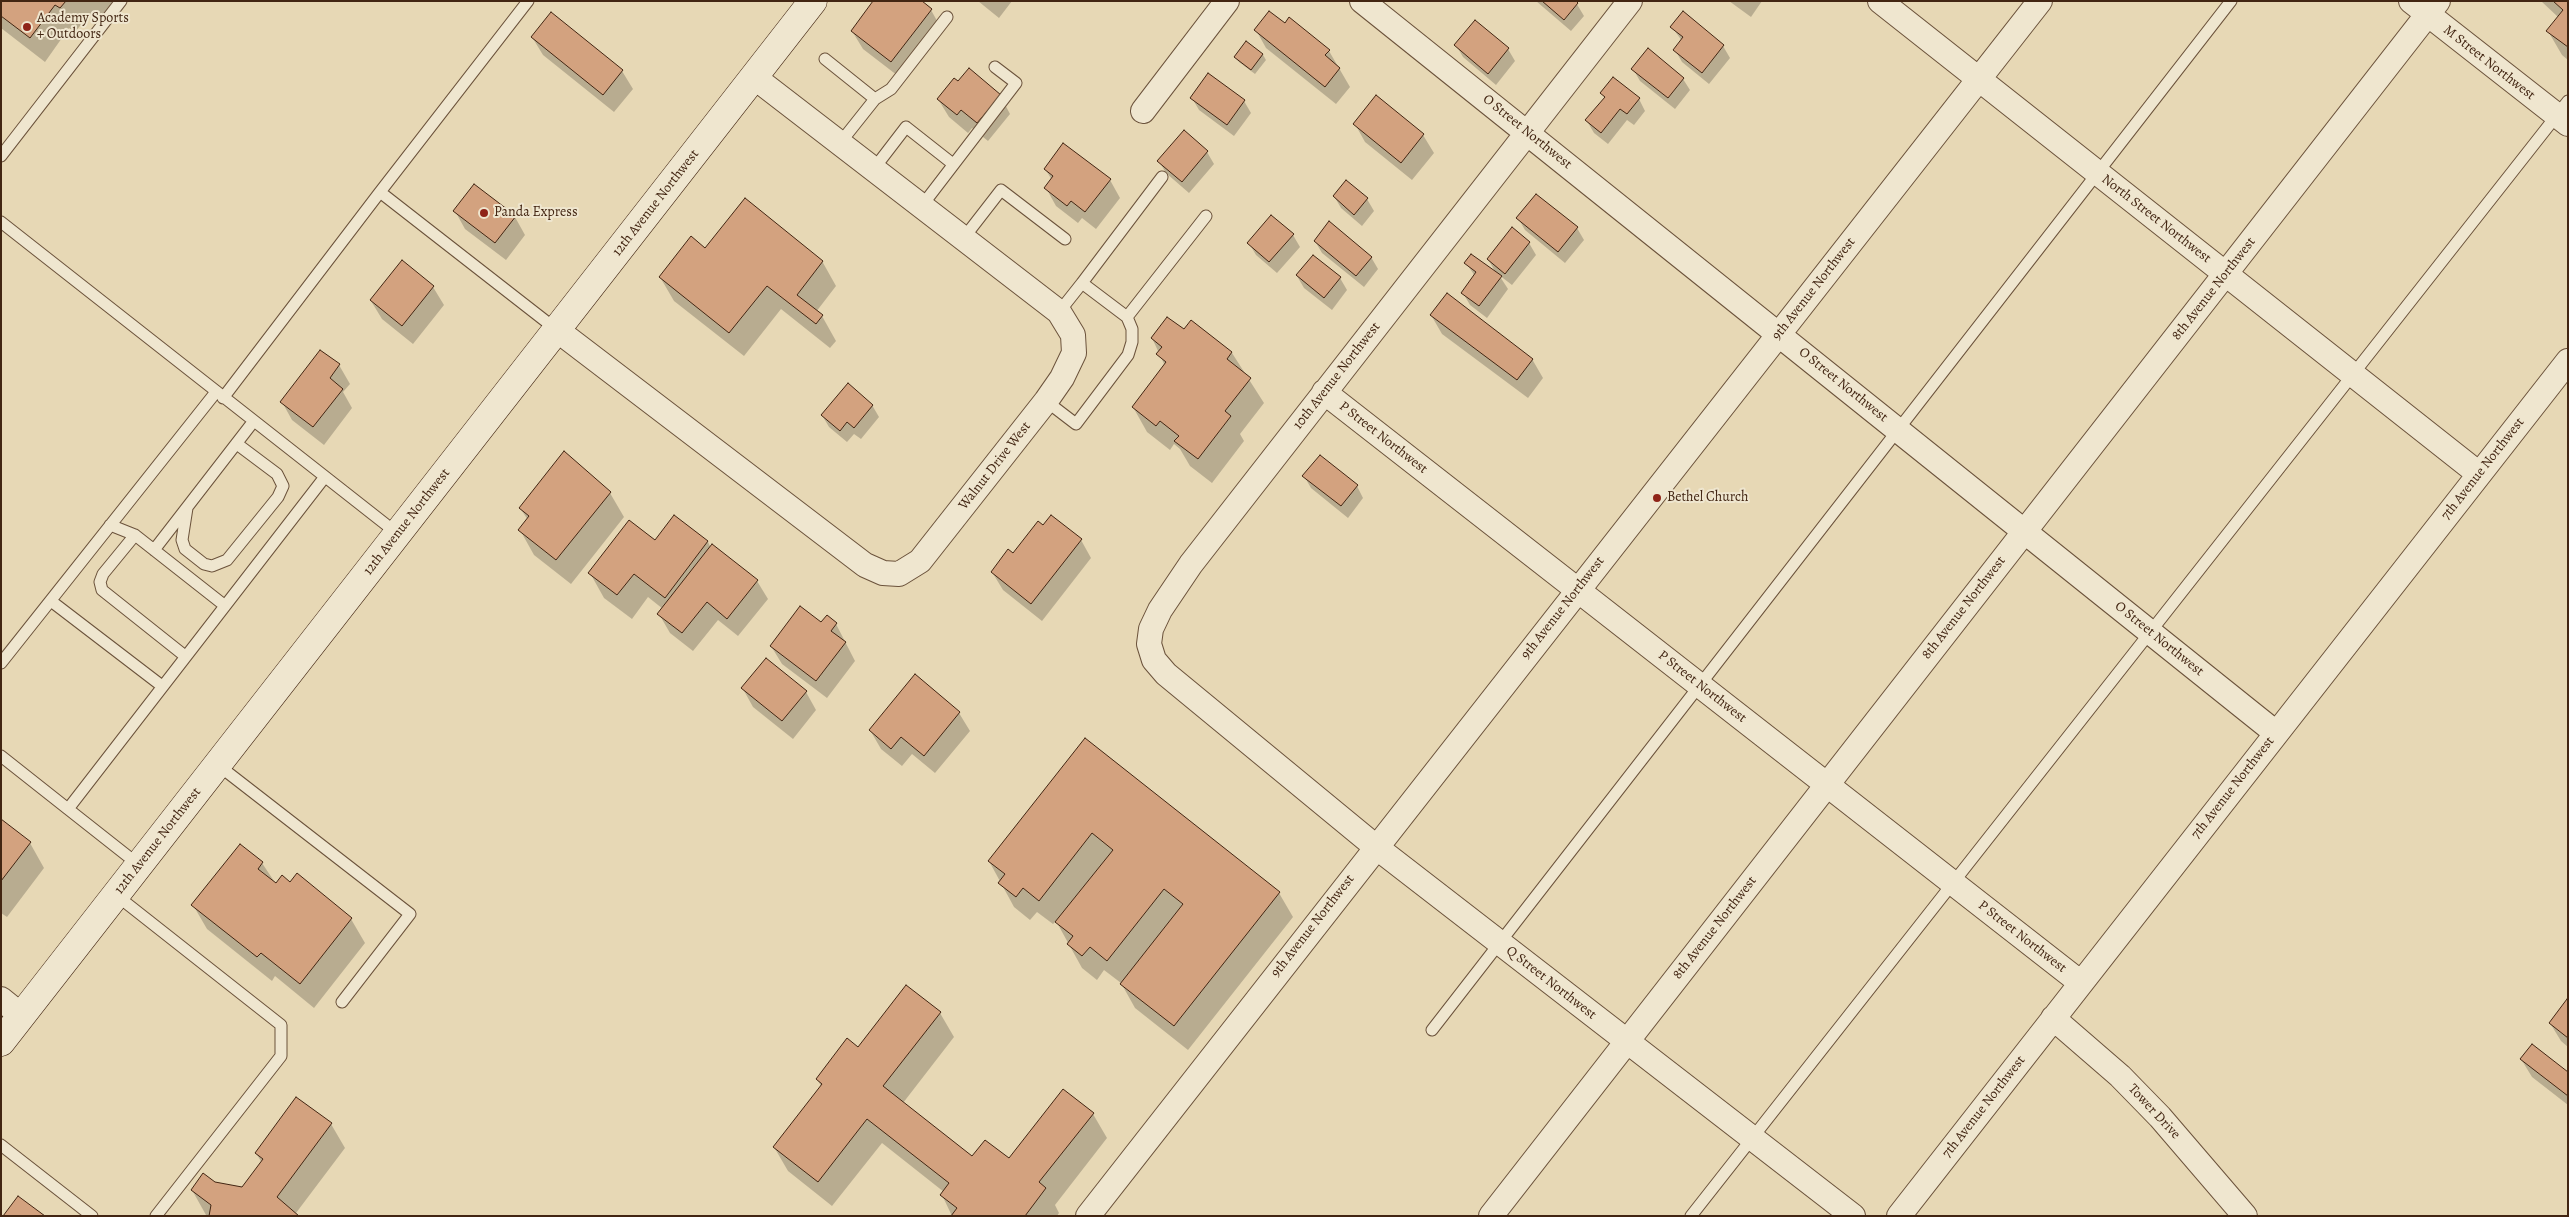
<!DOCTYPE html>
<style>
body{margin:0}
#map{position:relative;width:2569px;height:1217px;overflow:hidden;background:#e7d8b5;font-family:Alegreya,serif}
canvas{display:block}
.frame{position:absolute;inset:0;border:2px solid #422512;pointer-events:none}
</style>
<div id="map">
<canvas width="2569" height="1217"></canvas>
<div class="frame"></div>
</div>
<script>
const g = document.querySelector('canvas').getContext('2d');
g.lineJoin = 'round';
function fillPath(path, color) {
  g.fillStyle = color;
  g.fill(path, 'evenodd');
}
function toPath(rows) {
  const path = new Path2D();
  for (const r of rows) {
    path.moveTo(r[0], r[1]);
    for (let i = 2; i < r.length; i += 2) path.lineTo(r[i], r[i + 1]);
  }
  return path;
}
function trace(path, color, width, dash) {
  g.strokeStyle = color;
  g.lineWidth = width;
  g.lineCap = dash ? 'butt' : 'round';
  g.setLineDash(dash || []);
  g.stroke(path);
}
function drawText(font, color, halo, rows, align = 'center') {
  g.font = font + ' Alegreya,serif';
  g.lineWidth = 4;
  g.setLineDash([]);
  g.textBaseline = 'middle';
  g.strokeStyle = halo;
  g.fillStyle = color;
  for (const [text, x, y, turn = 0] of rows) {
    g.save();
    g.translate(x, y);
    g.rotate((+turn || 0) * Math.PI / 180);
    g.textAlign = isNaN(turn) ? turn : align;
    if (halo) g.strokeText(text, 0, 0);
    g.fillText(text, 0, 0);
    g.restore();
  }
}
const shadow = toPath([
 [1,1,114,1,98,22,89,15,75,32,69,28,45,62,1,28],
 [978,1,1012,1,999,18],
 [1536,1,1575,1,1584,16,1571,31],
 [1729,1,1762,1,1751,17],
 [2541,1,2568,1,2568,60,2562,55,2548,31,2558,17],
 [931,10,941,28,902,79,863,49,852,31],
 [1475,22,1508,49,1515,61,1496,85,1463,57,1456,45],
 [1285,25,1329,51,1350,87,1336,104,1266,48,1256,30],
 [1672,27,1723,46,1730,58,1709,84,1682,62,1675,50,1682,41],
 [532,37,622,71,633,89,614,112,543,55],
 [1247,42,1263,55,1266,60,1255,74,1239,62,1235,57],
 [1633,69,1683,79,1690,90,1675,109,1640,81],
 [958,83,1000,95,1010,114,988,141,972,128,968,133,949,117,938,99],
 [1602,93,1639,99,1645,111,1634,125,1627,120,1608,144,1594,133,1587,121,1605,99],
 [1192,98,1244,101,1251,113,1234,136,1199,110],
 [1355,124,1423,135,1434,153,1412,180,1365,142],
 [1207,152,1214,164,1189,193,1166,173,1159,161],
 [1045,169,1110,180,1120,198,1096,229,1082,218,1078,223,1056,206,1046,188,1052,180],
 [1334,196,1367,199,1374,211,1362,226,1341,208],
 [455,211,515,217,525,235,506,260,465,229],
 [1518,218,1577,228,1584,240,1565,263,1525,230],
 [1293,235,1300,247,1277,273,1256,255,1249,243],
 [1315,241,1371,257,1378,269,1364,287,1322,253],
 [1529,243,1536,255,1512,285,1499,275,1508,289,1487,318,1470,305,1463,293,1475,276,1466,263,1497,275,1488,259],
 [705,250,822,261,836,286,816,312,822,316,836,341,830,348,781,309,744,356,674,301,660,277],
 [1313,256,1340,278,1347,290,1332,310,1304,288,1297,276],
 [402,262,433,287,444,305,413,344,382,319,371,301],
 [1431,315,1532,359,1543,378,1528,398,1442,334],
 [1191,321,1232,353,1264,403,1240,434,1244,441,1212,483,1190,466,1180,449,1174,444,1170,450,1147,432,1133,407,1165,366,1152,338,1184,331],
 [321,351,339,365,350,384,343,392,352,408,324,445,292,420,282,402],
 [872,405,879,417,861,439,854,434,847,442,829,427,822,415],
 [1304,476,1357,486,1363,498,1348,518,1311,488],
 [610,493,624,517,571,584,534,555,520,530,528,520,520,508],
 [674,517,708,542,711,548,757,581,768,599,738,636,718,620,693,651,670,633,659,614,663,609,648,597,632,619,604,598,590,573,655,541],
 [1043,527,1081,540,1091,558,1042,621,1003,590,992,572],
 [822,624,836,624,855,661,827,698,782,664,771,646],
 [915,675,959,713,970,731,935,773,912,754,902,766,881,749,870,730],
 [743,689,806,692,816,710,793,739,753,707],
 [1085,740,1279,893,1293,917,1188,1050,1135,1008,1121,983,1104,970,1097,980,1082,968,1056,921,1053,924,1037,912,1030,920,1014,907,989,861],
 [1,821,30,843,44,868,7,917,1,913],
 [240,846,262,863,276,884,290,884,297,875,351,919,365,943,314,1008,275,976,272,981,207,929,193,905],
 [2568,1001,2568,1047,2561,1041,2550,1023],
 [940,1013,954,1037,903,1103,973,1157,1009,1160,1093,1114,1107,1138,1055,1205,1059,1213,1057,1216,952,1216,942,1195,944,1192,882,1143,832,1206,788,1171,774,1147,821,1086,817,1079,858,1048],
 [2521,1059,2568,1073,2568,1105,2532,1077],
 [331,1124,345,1148,296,1213,299,1216,206,1215,192,1190,214,1183,243,1188,262,1163,256,1153]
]);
const building = toPath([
 [1,1,66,1,60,8,55,5,30,38,1,16,1,1],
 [873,1,922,1,932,9,891,62,851,31,873,1],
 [1542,1,1576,1,1578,3,1564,20,1542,1],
 [2553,1,2568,1,2568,47,2546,31,2563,10,2553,1],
 [1269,11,1285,23,1289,17,1330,50,1325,55,1340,68,1325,87,1254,30,1269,11],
 [1683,11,1724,45,1702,73,1673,50,1683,37,1670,27,1683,11],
 [551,12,623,70,603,95,531,37,551,12],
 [1475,20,1509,48,1488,74,1454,45,1475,20],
 [1246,41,1263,54,1251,70,1234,57,1246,41],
 [1648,48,1684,78,1668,98,1631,69,1648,48],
 [969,68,1001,95,977,123,961,110,957,115,937,99,954,78,958,81,969,68],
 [1208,73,1245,100,1227,125,1190,98,1208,73],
 [1613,77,1640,98,1627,114,1620,109,1601,133,1585,120,1605,97,1600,93,1613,77],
 [1376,95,1424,134,1401,163,1353,124,1376,95],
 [1184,130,1208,151,1182,182,1157,161,1184,130],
 [1063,143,1111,179,1085,212,1071,201,1067,206,1044,188,1053,176,1044,169,1063,143],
 [1346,180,1368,198,1354,215,1333,196,1346,180],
 [474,184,516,216,495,243,453,211,474,184],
 [1536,194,1578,227,1558,252,1516,218,1536,194],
 [745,198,823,261,797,295,823,315,816,324,767,286,729,333,659,277,691,236,705,248,745,198],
 [1271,215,1294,234,1269,262,1247,243,1271,215],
 [1329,221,1372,257,1356,276,1314,241,1329,221],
 [1512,227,1530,242,1505,274,1487,259,1512,227],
 [1471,254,1502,276,1479,306,1461,293,1476,272,1464,263,1471,254],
 [1313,255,1341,277,1324,298,1296,275,1313,255],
 [402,260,434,286,402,326,370,300,402,260],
 [1447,293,1533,359,1517,380,1430,315,1447,293],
 [1167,317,1184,329,1191,320,1232,352,1227,359,1251,378,1225,411,1231,416,1198,459,1174,441,1179,436,1160,421,1156,426,1132,407,1166,362,1156,354,1162,347,1151,338,1167,317],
 [320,350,340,364,330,378,343,389,313,427,280,402,320,350],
 [848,383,873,405,854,428,847,422,840,431,821,415,848,383],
 [564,451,611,492,556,560,518,530,529,516,519,508,564,451],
 [1320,455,1358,485,1341,506,1302,476,1320,455],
 [674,515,708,541,665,598,634,574,617,595,588,573,629,520,655,540,674,515],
 [1051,515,1082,539,1031,604,991,572,1008,549,1013,553,1038,521,1043,525,1051,515],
 [712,544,758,580,727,619,707,602,682,633,657,614,712,544],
 [800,606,821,622,827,615,837,623,831,631,846,642,816,681,770,646,800,606],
 [766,658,807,691,782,721,741,688,766,658],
 [915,674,960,712,924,756,901,737,891,749,869,730,915,674],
 [1085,738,1280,892,1174,1026,1120,984,1183,904,1164,889,1107,961,1090,947,1082,956,1067,944,1073,936,1055,922,1113,850,1092,833,1039,901,1023,888,1016,897,998,883,1005,874,988,861,1085,738],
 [1,819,31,842,1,881,1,819],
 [240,844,263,862,258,869,276,883,282,875,290,882,297,873,352,918,300,984,261,953,257,957,191,905,240,844],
 [906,985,941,1012,883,1086,972,1156,985,1140,1009,1158,1063,1089,1094,1113,1039,1182,1046,1188,1025,1216,951,1216,957,1208,940,1195,949,1183,867,1119,818,1182,773,1147,822,1084,816,1079,847,1038,858,1047,906,985],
 [2567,999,2568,999,2568,1038,2549,1023,2567,999],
 [2532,1044,2568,1072,2568,1096,2520,1059,2532,1044],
 [296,1097,332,1123,277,1197,299,1216,209,1216,211,1205,191,1190,203,1173,215,1182,242,1187,263,1159,255,1153,296,1097],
 [18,1196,45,1216,3,1216,18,1196]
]);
const service = toPath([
 [528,1,380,192,557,330],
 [825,59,875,99,840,143],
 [875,99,891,89,947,17],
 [1,156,121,1],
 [873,170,906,127,953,164],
 [921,207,1016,83,995,67],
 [1,222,398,534],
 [963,239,1001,190,1065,239],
 [1082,283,1162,177],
 [1127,317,1206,216],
 [223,398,380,192],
 [1046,401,1076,424,1128,355,1132,342,1132,329,1127,317,1082,283,1059,312],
 [187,508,182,540,185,549,204,564,212,566,227,560,278,497,283,486,277,474,237,444],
 [110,525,135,535,224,605],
 [135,535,103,574,100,582,102,590,185,656],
 [154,550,253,422],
 [51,601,162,686],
 [1,663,216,392],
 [1,756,68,809,324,478],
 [218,765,410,914,342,1002],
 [68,809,139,865],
 [116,895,281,1025,281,1056,156,1216],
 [1432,1030,2231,1],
 [1,1145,92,1216],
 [1691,1216,2568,101]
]);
const minor = toPath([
 [1362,1,2276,733],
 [1630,1,1191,564,1160,610,1151,629,1149,644,1154,660,1166,674,1376,847,1853,1216],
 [1880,1,2479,474],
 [2411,1,2568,124],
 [1143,111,1227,1],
 [557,330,865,565,883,573,899,574,920,561,1046,401,1062,378,1074,353,1073,335,1059,312,754,77],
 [1324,392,2081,983],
 [1,999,22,1016],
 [2053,1018,2120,1076,2160,1117,2245,1216],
 [1088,1216,2040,1],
 [1491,1216,2438,1],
 [1899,1216,2568,361]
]);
const secondary = toPath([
 [1,1042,813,1]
]);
const markers = [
 [27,27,5,"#8f2418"],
 [484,213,5,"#8f2418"],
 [1657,498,5,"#8f2418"]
];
const poiNames = [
 ["Academy Sports",37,19],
 ["+ Outdoors",37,35],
 ["Panda Express",494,213],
 ["Bethel Church",1667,498]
];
const streetNames = [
 ["M Street Northwest",2489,63,38],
 ["O Street Northwest",1527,132,39],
 ["12th Avenue Northwest",656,203,-52],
 ["North Street Northwest",2156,219,38],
 ["9th Avenue Northwest",1814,289,-52],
 ["8th Avenue Northwest",2214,289,-52],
 ["10th Avenue Northwest",1337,376,-52],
 ["O Street Northwest",1843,385,39],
 ["P Street Northwest",1383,438,38],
 ["Walnut Drive West",995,466,-52],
 ["7th Avenue Northwest",2483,469,-52],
 ["12th Avenue Northwest",407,522,-52],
 ["9th Avenue Northwest",1563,608,-52],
 ["8th Avenue Northwest",1964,608,-52],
 ["O Street Northwest",2159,639,39],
 ["P Street Northwest",1702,687,38],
 ["7th Avenue Northwest",2233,788,-52],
 ["12th Avenue Northwest",158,841,-52],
 ["9th Avenue Northwest",1313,926,-52],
 ["8th Avenue Northwest",1715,928,-52],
 ["P Street Northwest",2022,937,38],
 ["Q Street Northwest",1551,983,38],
 ["7th Avenue Northwest",1984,1107,-52],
 ["Tower Drive",2154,1112,47]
];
fillPath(shadow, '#0003');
fillPath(building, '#d3a27f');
trace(building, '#422512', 1);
trace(service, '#6b523b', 13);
trace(minor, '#6b523b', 26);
trace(secondary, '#422512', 29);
trace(service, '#efe6cf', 11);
trace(minor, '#efe6cf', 24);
trace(secondary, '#efe6cf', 28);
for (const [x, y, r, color] of markers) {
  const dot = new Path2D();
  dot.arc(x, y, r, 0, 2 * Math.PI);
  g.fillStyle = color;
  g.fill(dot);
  trace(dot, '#efe6cf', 2);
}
drawText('14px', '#422512', '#efe6cf', poiNames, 'left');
drawText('14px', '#422512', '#efe6cf', streetNames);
</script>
